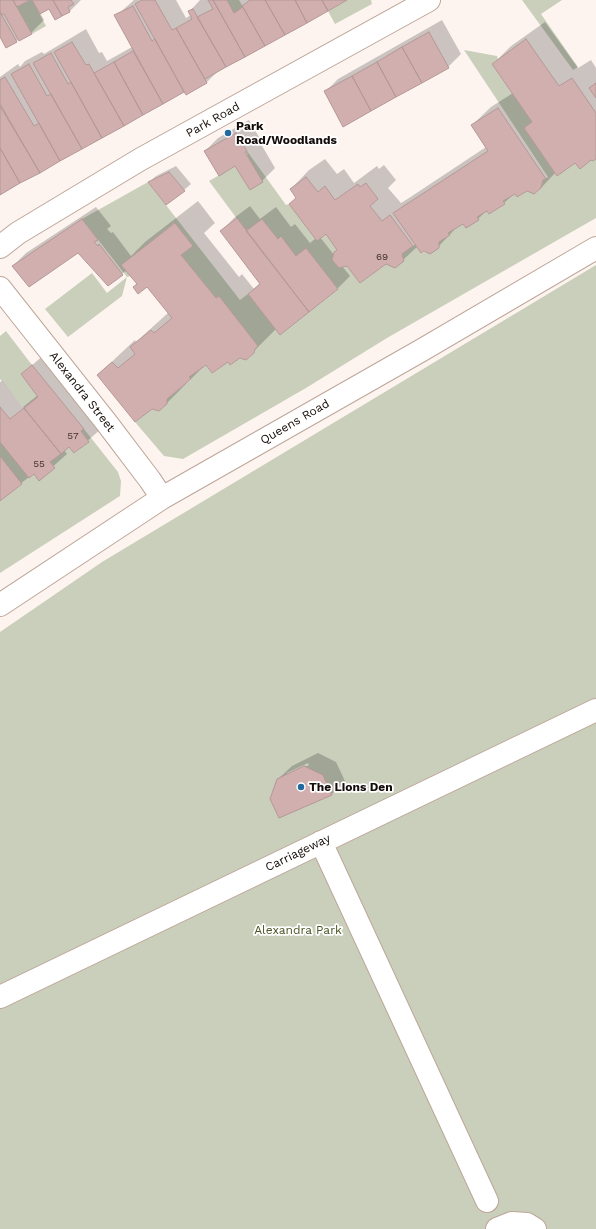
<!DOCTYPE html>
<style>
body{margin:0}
canvas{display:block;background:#fef4ef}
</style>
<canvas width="596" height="1229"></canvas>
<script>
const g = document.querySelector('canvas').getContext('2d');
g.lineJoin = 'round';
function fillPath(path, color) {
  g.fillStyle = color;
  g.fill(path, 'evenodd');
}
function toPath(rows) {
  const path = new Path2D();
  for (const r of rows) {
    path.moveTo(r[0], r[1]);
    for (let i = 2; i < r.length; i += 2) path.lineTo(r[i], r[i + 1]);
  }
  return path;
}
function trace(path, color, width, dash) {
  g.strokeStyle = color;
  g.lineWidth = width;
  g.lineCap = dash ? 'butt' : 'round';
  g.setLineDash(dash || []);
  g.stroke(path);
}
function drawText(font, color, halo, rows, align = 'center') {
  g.font = font + ' "Work Sans",sans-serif';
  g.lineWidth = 3.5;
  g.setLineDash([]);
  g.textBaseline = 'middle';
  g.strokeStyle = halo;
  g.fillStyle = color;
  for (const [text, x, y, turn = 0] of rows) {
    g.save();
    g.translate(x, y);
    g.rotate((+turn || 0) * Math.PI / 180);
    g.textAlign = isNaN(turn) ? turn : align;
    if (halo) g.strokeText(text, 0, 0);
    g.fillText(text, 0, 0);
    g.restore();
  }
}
const green = toPath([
 [30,0,32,0,46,26,32,34,17,7],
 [227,0,239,0,243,7,234,13],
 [347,0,371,0,372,4,335,24,328,11],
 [522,0,562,0,541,14,578,67,573,70],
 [464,50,497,56,498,59,492,64,532,122,524,128,557,176,575,163,580,168,591,160,593,161,596,159,596,218,387,338,306,388,183,459,164,456,135,422,152,409,159,411,167,404,167,399,191,380,189,377,206,365,212,373,228,362,230,365,240,358,246,360,254,353,255,349,258,346,219,296,216,298,181,255,193,246,174,223,122,265,131,276,127,277,122,296,68,337,45,309,92,273,107,293,127,277,82,219,148,182,240,300,248,294,280,335,338,289,306,248,296,256,281,237,278,239,262,219,246,231,209,181,235,166,250,190,262,182,245,152,247,151,286,205,289,204,317,241,326,234,337,250,334,252,332,260,339,268,347,266,360,283,386,264,403,261,402,254,416,244,421,253,439,248,439,242,449,235,448,233,463,224,478,220,477,217,487,211,489,214,505,204,503,201,515,194,517,197,527,191,534,194,541,188,543,180,548,177],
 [596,265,596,1229,0,1229,0,632,102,562],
 [6,331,32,365,21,374,38,397,24,408,0,379,0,336],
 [84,429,118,472,121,481,120,496,0,573,0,501,22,484,0,456,0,442,29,478,34,474,39,480,55,468,50,462,69,447,75,453,89,442,81,431]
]);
const shadow = toPath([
 [0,0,81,0,70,11,56,19,49,8,40,13,44,20,31,33,16,41,0,36],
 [134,0,176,0,186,18,191,15,189,12,200,0,345,0,219,70,207,82,186,94,185,91,0,193,0,77,18,64,20,67,25,61,42,52,44,54,86,29,99,53,102,52,107,61,132,47,116,16],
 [442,20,461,54,448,67,325,92,338,79],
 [545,22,578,68,591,60,596,68,596,158,576,161,556,172,541,188,515,193,504,203,487,210,478,219,464,223,457,227,438,247,418,246,403,260,342,266,350,276,337,289,276,329,253,352,228,360,206,364,166,404,98,375,121,353,135,340,136,342,169,312,147,285,138,284,127,270,122,274,79,252,13,266,26,253,96,207,111,226,107,229,111,233,113,232,131,256,145,242,198,201,215,223,204,233,239,277,242,274,254,289,260,283,221,231,234,218,250,206,260,219,276,207,291,227,295,224,310,243,316,238,297,197,291,189,309,170,325,159,337,174,344,169,354,183,377,166,379,169,384,165,396,180,388,188,401,203,409,198,486,147,472,125,491,107,513,93,493,64,511,46],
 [326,233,338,249,334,255,320,237],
 [249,120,259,137,258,139,275,168,262,181,236,165,205,151,218,138],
 [243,147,248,155,246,155],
 [176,166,191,184,184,190,149,182,156,176],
 [46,353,102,428,75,452,69,445,64,450,67,454,39,479,34,473,0,500,0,382,2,381,23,407,38,395,22,374],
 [318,753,336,762,345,781,332,794,280,817,278,779,292,766],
 [308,763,309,765,287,775,287,773]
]);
const building = toPath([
 [0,0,13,0,32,34,19,41,4,14,2,15,0,12,0,0],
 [13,0,30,0,17,7,13,0],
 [32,0,53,0,62,16,55,20,49,9,40,14,32,0],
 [53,0,71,0,74,4,68,7,70,12,62,16,53,0],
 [142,0,155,0,172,30,176,28,207,83,186,95,135,4,142,0],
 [208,0,213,0,245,57,226,67,197,17,213,9,208,0],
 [213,0,227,0,234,13,243,7,265,46,245,57,213,0],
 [250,0,265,0,285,35,265,46,242,6,250,0],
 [265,0,295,0,307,23,285,35,265,0],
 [295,0,322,0,328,11,307,23,295,0],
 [322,0,347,0,328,11,322,0],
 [133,6,152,41,155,39,184,92,163,104,114,15,133,6],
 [193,9,226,67,205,79,176,28,192,19,188,11,193,9],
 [0,12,17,42,6,48,0,37,0,12],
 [429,32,449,68,422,83,402,47,429,32],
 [526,39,559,86,572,78,596,113,596,159,593,161,591,160,580,169,575,163,557,176,524,128,532,122,492,64,526,39],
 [72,42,86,65,89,64,124,126,102,138,54,52,72,42],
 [402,47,422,83,396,97,377,62,402,47],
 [133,51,163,104,143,115,114,62,133,51],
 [51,53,68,84,71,82,102,138,82,149,33,63,51,53],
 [114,62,143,115,124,126,94,73,114,62],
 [377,62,396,97,371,111,352,76,377,62],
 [29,64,47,96,51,94,82,149,60,161,11,74,29,64],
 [352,76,371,111,343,127,324,91,352,76],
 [5,77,34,126,39,123,60,161,40,173,0,104,0,80,5,77],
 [596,83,596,98,589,88,596,83],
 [0,106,40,173,20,183,0,148,0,106],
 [498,108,546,179,543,180,541,188,534,194,527,191,517,197,515,194,503,201,505,204,489,214,487,211,477,217,479,220,466,228,463,224,448,233,450,235,439,242,439,248,430,254,424,251,421,253,393,213,488,151,471,125,498,108],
 [236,133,247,151,245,152,263,182,250,190,235,166,219,176,204,151,236,133],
 [0,148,20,183,0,195,0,148],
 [169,172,185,191,166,205,148,182,169,172],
 [306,177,318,192,325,186,335,200,358,184,360,187,366,183,378,199,370,206,382,221,390,215,413,246,402,254,404,261,395,268,386,264,360,283,347,266,339,268,332,260,334,252,337,250,326,234,317,241,289,204,296,198,290,189,306,177],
 [237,218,309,312,280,335,248,294,260,284,220,231,237,218],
 [82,219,98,240,94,242,98,246,99,244,123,275,108,286,78,253,29,287,12,266,82,219],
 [262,219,278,239,281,236,296,256,306,248,338,289,309,312,246,231,262,219],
 [175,223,193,246,181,255,216,298,219,296,258,346,255,349,254,353,246,360,240,358,230,365,228,362,212,373,206,365,189,377,191,379,167,399,167,404,159,411,152,409,135,422,97,375,112,362,118,368,135,354,130,347,151,330,154,333,172,318,147,287,138,294,133,287,137,284,121,265,175,223],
 [32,365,84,429,81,431,89,442,74,453,69,447,61,454,24,408,38,397,21,374,32,365],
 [0,407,10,419,24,408,61,454,50,462,55,468,39,481,34,474,29,478,0,442,0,407],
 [0,456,22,484,0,501,0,456],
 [304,766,323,775,332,795,279,818,270,799,277,779,304,766]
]);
const minor = toPath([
 [0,247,18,233,141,159,429,0],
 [0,288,106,422,150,480,162,498],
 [0,605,162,498,422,350,596,248],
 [321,842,487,1201],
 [0,997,596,710],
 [497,1229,512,1223,527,1224,535,1229]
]);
const markers = [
 [228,133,4,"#22699d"],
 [301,787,4,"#22699d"]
];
const numberNames = [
 ["69",382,257],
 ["57",73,436],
 ["55",39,464]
];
const streetNames = [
 ["Park Road",213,120,-29],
 ["Alexandra Street",82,392,52],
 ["Queens Road",295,422,-30],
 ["Carriageway",298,853,-26]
];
const poiNames = [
 ["Park",236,126],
 ["Road/Woodlands",236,140],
 ["The Lions Den",309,787]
];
const parkNames = [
 ["Alexandra Park",298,930]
];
fillPath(green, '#cacfbc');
fillPath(shadow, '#0003');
fillPath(building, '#d1afae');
trace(building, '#b39897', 1);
trace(minor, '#bda699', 24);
trace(minor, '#fff', 22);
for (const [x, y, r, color] of markers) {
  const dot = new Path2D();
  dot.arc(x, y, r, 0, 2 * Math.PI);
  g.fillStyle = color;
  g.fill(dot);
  trace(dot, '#fff', 1.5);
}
drawText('10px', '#433532', null, numberNames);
drawText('12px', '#140c08', '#fff', streetNames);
drawText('bold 12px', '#140c08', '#fff', poiNames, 'left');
drawText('12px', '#4b5525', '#fff', parkNames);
</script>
